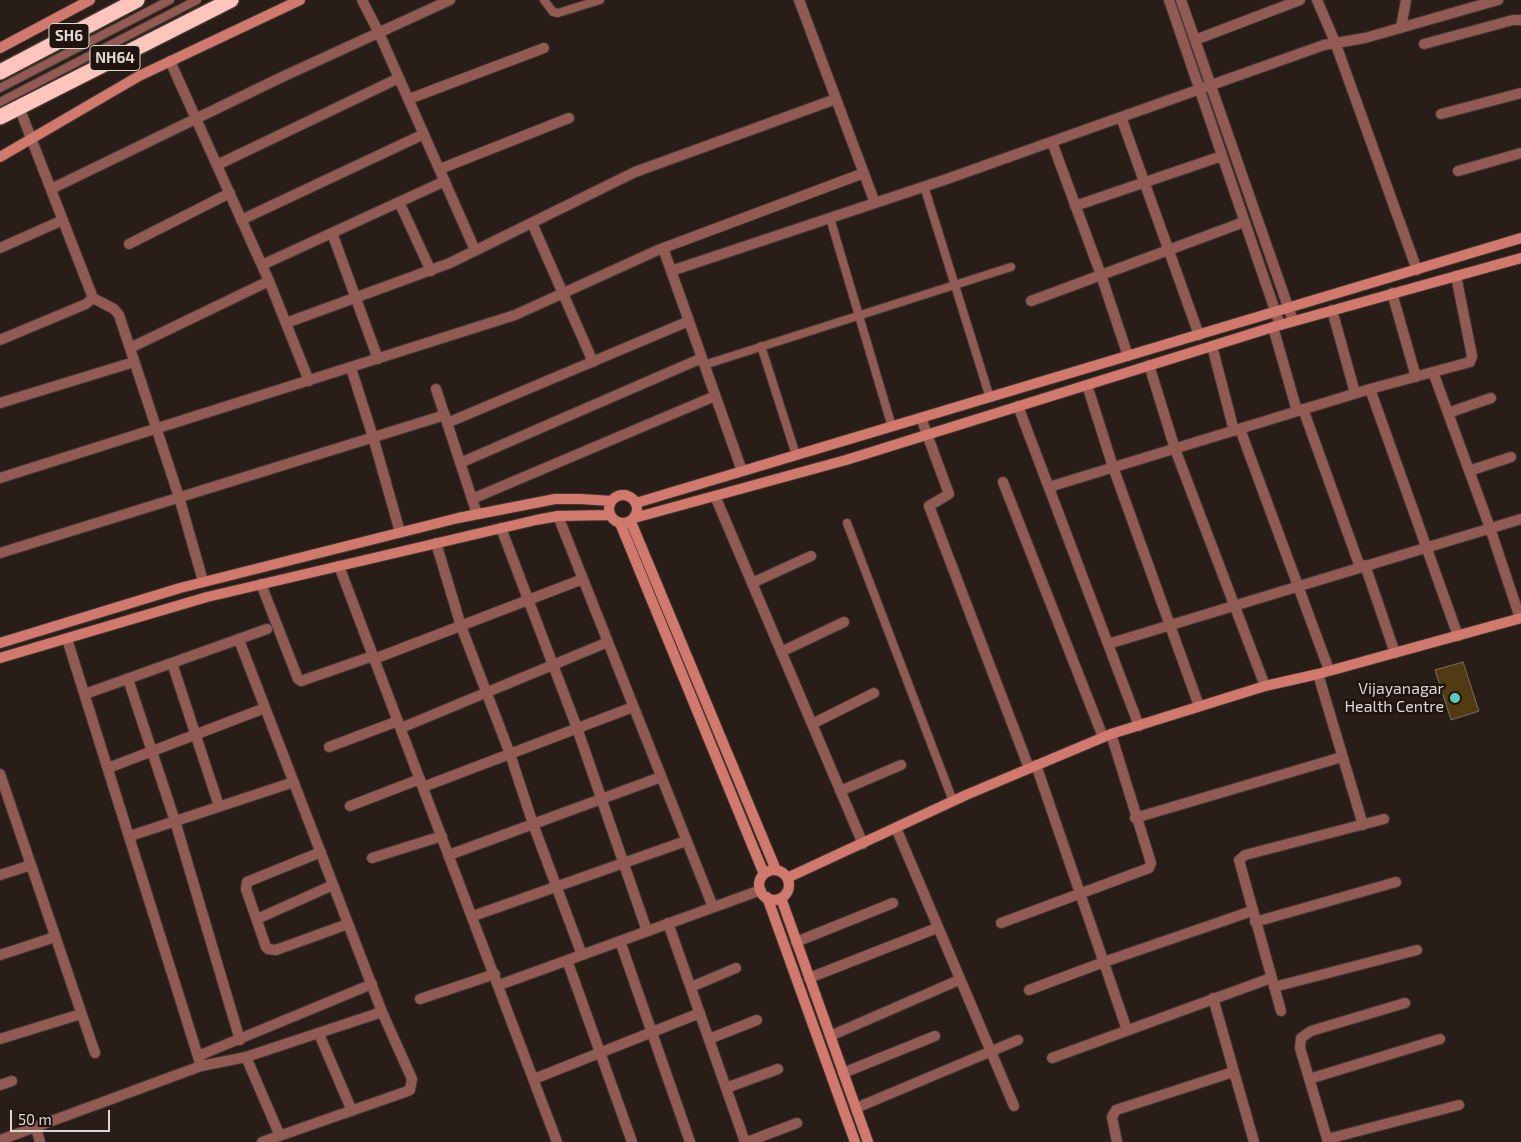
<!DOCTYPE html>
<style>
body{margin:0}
#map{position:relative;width:1521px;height:1142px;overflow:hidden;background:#291e17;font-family:"Exo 2",sans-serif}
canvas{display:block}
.scale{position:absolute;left:10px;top:1110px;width:100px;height:22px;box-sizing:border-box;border:2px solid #ded6d1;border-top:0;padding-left:6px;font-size:15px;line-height:18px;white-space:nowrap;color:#ded6d1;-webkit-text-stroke:4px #1f150e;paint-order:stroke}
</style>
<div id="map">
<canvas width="1521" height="1142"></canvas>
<div class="scale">50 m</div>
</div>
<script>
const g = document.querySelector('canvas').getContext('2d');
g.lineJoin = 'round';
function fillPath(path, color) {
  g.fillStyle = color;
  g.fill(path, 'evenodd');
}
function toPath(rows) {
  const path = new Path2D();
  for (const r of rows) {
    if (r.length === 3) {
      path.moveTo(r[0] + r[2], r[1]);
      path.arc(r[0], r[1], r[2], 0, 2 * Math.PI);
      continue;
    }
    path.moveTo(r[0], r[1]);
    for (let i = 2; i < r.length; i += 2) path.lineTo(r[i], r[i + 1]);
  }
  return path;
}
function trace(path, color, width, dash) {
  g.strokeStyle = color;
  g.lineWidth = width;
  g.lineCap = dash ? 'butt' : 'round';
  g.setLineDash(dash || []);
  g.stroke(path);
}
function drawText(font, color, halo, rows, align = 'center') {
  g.font = font + ' "Exo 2",sans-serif';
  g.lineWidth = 5;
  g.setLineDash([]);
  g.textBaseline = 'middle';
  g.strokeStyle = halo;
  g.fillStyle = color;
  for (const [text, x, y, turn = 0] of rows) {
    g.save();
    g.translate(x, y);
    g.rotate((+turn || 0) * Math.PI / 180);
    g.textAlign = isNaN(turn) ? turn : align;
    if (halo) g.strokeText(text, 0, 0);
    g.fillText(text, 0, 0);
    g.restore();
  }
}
const building = toPath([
 [1463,662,1479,711,1451,720,1435,670,1463,662]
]);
const lane = toPath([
 [544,0,553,12,558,13,600,0],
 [0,88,170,0],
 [0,102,197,0],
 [924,186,990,398],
 [830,218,892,427],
 [761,346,796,455],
 [704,365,1011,267],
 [847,523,953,801]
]);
const street = toPath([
 [362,0,379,33,475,250],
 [799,0,875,203],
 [1169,0,1280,325],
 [1181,0,1293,321],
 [1317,0,1335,42,1417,270],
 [1401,28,1406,0],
 [1195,40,1300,0],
 [1424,44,1513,20,1521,20],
 [170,61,269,281,309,381],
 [409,99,544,48],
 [1441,114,1521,93],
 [1121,117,1199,335],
 [1052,142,1101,275,1128,356],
 [217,165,399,78],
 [440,169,569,118],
 [1458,171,1521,153],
 [51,189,282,77,450,0],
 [399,202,431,271],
 [1075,206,1222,156],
 [241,220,424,134],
 [532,223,593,362],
 [332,233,378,359],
 [129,244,230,193],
 [0,248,63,220],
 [663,248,742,471],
 [262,265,445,181],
 [671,271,944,180,1324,45,1365,38,1498,0],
 [1392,293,1416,377],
 [93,298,114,309,119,315,179,497,203,581],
 [1031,301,1244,222],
 [1332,310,1355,393],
 [286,323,450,263,635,172,836,99],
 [1273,327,1297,411],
 [0,340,86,304,93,298,19,107],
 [1212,346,1234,431],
 [130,348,269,281],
 [1149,365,1175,449,1265,686],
 [351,368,373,437,400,532],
 [1433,372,1490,528,1520,618],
 [1087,385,1113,467,1199,706],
 [436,389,477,514],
 [1370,389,1458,636],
 [0,403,134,362],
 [1018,406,1139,726],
 [1303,409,1360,567],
 [1448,413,1491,398],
 [921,418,949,494,929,506,1029,768],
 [447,423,689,321],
 [1240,429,1329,670],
 [460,463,702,358],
 [1469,471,1511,457],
 [0,478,515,315,658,250,864,173],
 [1003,482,1103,737],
 [1049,487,1370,389,1470,362,1472,356,1456,276],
 [715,496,863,844],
 [472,499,715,396],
 [558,516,713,907],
 [501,528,577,728,647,931],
 [436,543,461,626,510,754,533,824,582,955],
 [0,553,445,415],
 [1365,565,1395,653],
 [339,566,557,1142],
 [752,583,811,556],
 [261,584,298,679,301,681,373,656],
 [67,639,201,1066],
 [239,640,382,1012,412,1079,410,1090,405,1092,262,1142],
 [1108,644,1521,519],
 [781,652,844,622],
 [374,659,583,579],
 [172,663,219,806],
 [1318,674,1363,825],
 [128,679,175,821,240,1040],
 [85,694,267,629],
 [812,724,874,693],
 [401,728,608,642],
 [329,747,398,721],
 [1036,765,1127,1030],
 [108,768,265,708],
 [0,774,95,1053],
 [423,787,633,707],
 [840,791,901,765],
 [350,806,420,779],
 [1135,818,1342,757],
 [896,828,1014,1106],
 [130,836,294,782],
 [321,852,247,882,246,889,266,947,268,949,276,950,348,924],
 [449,855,661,777],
 [372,858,442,836],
 [0,875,31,865],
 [473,916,686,841],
 [257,919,333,885],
 [1255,922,1396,882],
 [668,923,745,1142],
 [1001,923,1149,868,1151,863,1111,734],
 [620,941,690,1142],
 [796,942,893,903],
 [0,955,55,937],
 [567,960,632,1142],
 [809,978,937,928],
 [499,985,761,890],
 [691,987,736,968],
 [1274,987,1417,950],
 [1029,990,1104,962,1252,911],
 [1213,998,1254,1142],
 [420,999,495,974],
 [1281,1011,1239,860,1245,855,1384,819],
 [319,1034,352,1111],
 [830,1036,959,980],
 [0,1039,81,1014],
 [709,1039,757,1020],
 [198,1056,372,984],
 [246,1057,280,1136],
 [1052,1058,1271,978],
 [843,1073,935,1036],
 [534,1079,700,1013],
 [1309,1079,1440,1039],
 [0,1085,12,1081],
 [726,1088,778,1069],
 [856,1108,1018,1040],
 [36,1128,40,1142],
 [1327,1139,1459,1105],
 [0,1140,201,1066,246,1057,382,1012],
 [747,1142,797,1123],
 [1117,1142,1112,1117,1116,1110,1233,1072],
 [1328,1142,1300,1048,1301,1038,1311,1031,1405,1003]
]);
const secondary = toPath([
 [0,48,90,0],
 [0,157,139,76,300,0],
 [623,509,14],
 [636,503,1521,238],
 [634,518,846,460,1273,327,1521,258],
 [631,522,776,870],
 [620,523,764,874],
 [0,643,180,588,458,518,555,499,581,499,611,501],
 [0,658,207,597,536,520,558,516,610,515],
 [774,885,15],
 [787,878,966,795,1111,734,1265,686,1318,674,1521,618],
 [767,897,855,1142],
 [781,898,868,1142]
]);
const highway = toPath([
 [0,72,137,0],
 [0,117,231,0]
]);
const markers = [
 [1455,698,6,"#59cebe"]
];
const shields = [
 [69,36,40],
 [115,58,50]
];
const shieldNames = [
 ["SH6",69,36],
 ["NH64",115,58]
];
const poiNames = [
 ["Vijayanagar",1444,689],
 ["Health Centre",1444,707]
];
fillPath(building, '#513b12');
trace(building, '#766e62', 1);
trace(lane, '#423831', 10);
trace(street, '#423831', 12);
trace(secondary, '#423831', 12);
trace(highway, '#423831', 18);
trace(lane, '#915a53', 8);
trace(street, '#915a53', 10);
trace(secondary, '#d2796e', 10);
trace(highway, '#fec5bd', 15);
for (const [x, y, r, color] of markers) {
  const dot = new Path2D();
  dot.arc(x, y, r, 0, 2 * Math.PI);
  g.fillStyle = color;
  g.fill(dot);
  trace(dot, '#1f150e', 2);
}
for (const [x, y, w] of shields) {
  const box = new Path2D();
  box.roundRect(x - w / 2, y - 12.5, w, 25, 4);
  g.fillStyle = '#1f150e';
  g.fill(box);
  trace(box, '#ded6d1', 1);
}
drawText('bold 15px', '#ded6d1', null, shieldNames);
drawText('16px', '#ded6d1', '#1f150e', poiNames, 'right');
</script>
